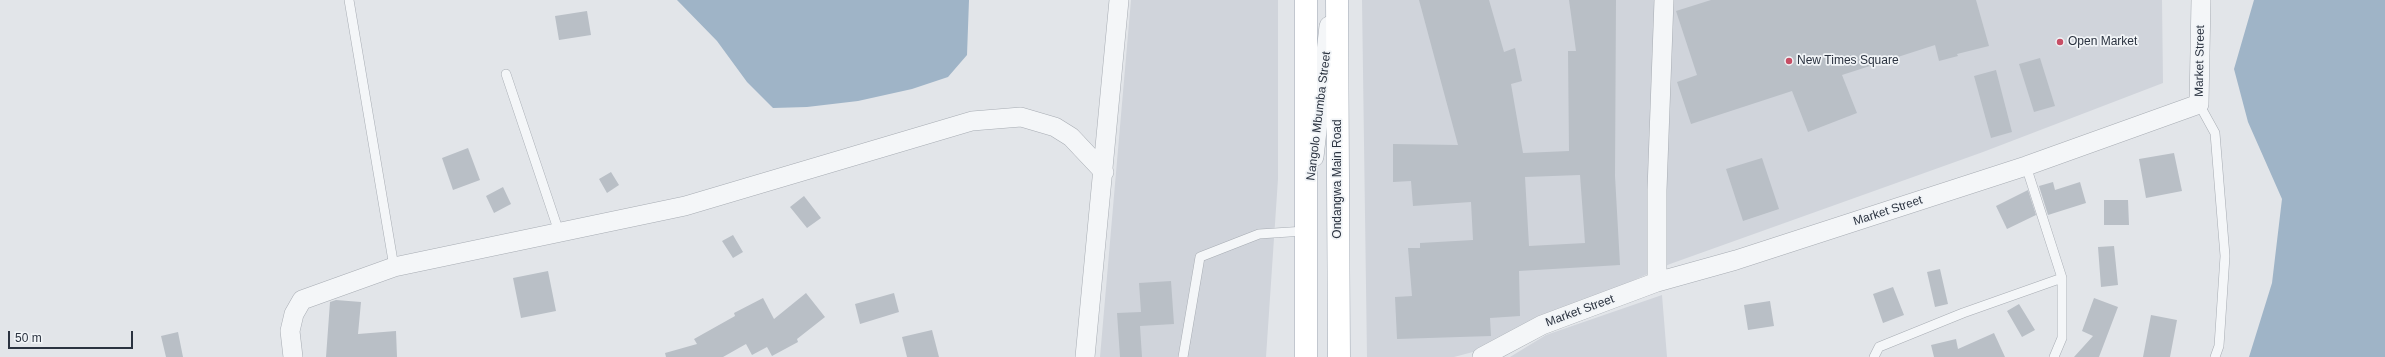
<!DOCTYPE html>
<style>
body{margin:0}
#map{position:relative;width:2385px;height:357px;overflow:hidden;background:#e2e5e9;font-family:Arial,sans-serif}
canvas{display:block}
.scale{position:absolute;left:8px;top:331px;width:125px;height:18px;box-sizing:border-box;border:2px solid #2b3340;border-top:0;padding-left:5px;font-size:12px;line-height:14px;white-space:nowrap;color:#2b3340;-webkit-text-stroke:3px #f1f4f7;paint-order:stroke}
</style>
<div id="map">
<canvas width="2385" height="357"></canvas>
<div class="scale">50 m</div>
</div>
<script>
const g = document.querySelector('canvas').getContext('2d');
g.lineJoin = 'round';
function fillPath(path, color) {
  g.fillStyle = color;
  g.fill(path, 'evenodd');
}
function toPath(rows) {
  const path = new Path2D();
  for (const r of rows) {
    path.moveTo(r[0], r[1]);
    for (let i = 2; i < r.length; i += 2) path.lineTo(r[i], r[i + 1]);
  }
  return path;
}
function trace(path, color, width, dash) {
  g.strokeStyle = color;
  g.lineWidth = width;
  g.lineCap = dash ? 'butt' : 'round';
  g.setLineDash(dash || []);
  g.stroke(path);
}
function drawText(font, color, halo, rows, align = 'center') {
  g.font = font + ' Arial,sans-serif';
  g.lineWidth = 3.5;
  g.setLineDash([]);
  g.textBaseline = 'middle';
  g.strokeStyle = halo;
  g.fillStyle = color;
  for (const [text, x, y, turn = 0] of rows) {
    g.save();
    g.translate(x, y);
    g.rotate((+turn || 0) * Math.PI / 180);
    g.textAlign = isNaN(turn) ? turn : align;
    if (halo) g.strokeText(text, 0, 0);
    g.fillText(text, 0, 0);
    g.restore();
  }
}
const built = toPath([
 [1131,0,1278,0,1278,179,1266,357,1100,357],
 [1362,0,2162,0,2163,83,1983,152,1670,264,1473,352,1454,357,1367,357],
 [1662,295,1667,357,1510,357,1546,335]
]);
const water = toPath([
 [677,0,969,0,967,55,948,77,912,89,858,101,807,107,773,108,747,82,717,41],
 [2254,0,2385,0,2385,357,2249,357,2272,283,2282,199,2248,122,2234,69]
]);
const building = toPath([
 [1419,0,1489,0,1504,52,1515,48,1522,81,1511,84,1523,153,1569,151,1568,51,1576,51,1569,0,1616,0,1615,176,1620,265,1519,271,1520,316,1490,318,1491,336,1397,339,1395,297,1412,296,1408,248,1420,248,1420,243,1473,240,1471,202,1413,206,1411,181,1393,182,1393,144,1458,145],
 [1580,175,1585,243,1529,246,1525,177],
 [1711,0,1976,0,1989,46,1957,54,1958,56,1939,61,1935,45,1842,75,1857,113,1808,132,1792,91,1691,124,1677,82,1697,75,1676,11],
 [587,11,591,35,559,40,555,16],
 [2040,58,2055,106,2034,112,2019,64],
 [1996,70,2012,132,1991,138,1974,76],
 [468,148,480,180,453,190,442,158],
 [2174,153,2182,191,2146,198,2139,159],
 [1762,158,1779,209,1743,221,1726,169],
 [611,172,619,185,607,193,599,179],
 [2053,182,2055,190,2080,182,2086,203,2048,215,2039,186],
 [503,187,511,204,494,213,486,196],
 [2028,190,2036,215,2007,229,1996,206],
 [804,196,821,218,807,228,790,207],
 [2104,200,2128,200,2129,225,2104,225],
 [733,235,743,252,733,258,722,241],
 [2114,246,2118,285,2101,287,2098,247],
 [1940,269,1948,304,1935,307,1927,272],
 [548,271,556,311,521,318,513,278],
 [1171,281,1174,324,1140,326,1142,357,1120,357,1117,313,1141,312,1139,283],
 [1893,287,1904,315,1883,323,1873,294],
 [806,293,825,317,797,339,798,342,772,356,767,347,752,355,746,344,723,357,666,357,665,353,697,344,694,339,735,316,734,313,763,298,774,319],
 [894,293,899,312,860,324,855,304],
 [2094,298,2118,307,2099,357,2074,357,2093,336,2082,331],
 [336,300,361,302,358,334,396,331,397,357,326,357,330,302],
 [1770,301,1774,326,1748,330,1744,305],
 [2019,304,2035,330,2022,337,2007,311],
 [2151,315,2177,320,2170,357,2143,357],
 [932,330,939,357,907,357,902,337],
 [178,332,183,357,166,357,161,336],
 [1994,333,2005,357,1934,357,1931,345,1956,339,1958,349]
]);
const lane = toPath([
 [349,0,394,267],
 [506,74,559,232],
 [2199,104,2215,133,2225,256,2219,346,2215,357],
 [1183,357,1200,257,1259,234,1305,231],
 [1874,357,1879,347,1963,313,2062,278,2026,166],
 [2054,357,2062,338,2062,278]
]);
const street = toPath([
 [1314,157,1329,26],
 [1657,282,1657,190,1664,0],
 [293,357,290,331,294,314,302,300,394,267,685,206,972,121,1021,117,1055,127,1071,137,1104,172],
 [1085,357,1119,0],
 [1482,357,1542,325,1657,282,1736,260,2026,166,2199,104,2201,0]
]);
const primary = toPath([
 [1306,0,1306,357],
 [1337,0,1339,357]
]);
const markers = [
 [2060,42,4,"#c74e65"],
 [1789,61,4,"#c74e65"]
];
const poiNames = [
 ["Open Market",2068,42],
 ["New Times Square",1797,61]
];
const streetNames = [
 ["Market Street",2200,61,-89],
 ["Nangolo Mbumba Street",1319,116,-83],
 ["Ondangwa Main Road",1338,179,-90],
 ["Market Street",1888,211,-18],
 ["Market Street",1580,311,-20]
];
fillPath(built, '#d0d4db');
fillPath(water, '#9fb4c7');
fillPath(building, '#b9bfc6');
trace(lane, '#a7acb3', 10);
trace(street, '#a7acb3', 20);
trace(primary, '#a2aab5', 23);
trace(lane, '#f4f6f8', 9);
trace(street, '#f4f6f8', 19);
trace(primary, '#fff', 22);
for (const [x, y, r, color] of markers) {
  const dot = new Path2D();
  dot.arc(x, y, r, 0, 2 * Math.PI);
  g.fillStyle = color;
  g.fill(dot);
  trace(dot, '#f1f4f7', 1.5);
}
drawText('12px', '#2b3340', '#f1f4f7', poiNames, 'left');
drawText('12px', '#2b3340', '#f1f4f7', streetNames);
</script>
